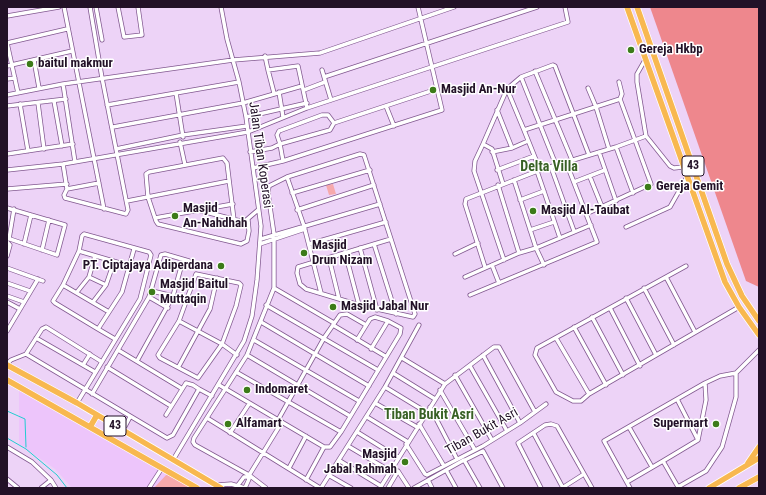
<!DOCTYPE html>
<style>
body{margin:0}
#map{position:relative;width:766px;height:495px;overflow:hidden;background:#edd3f7;font-family:"Roboto Condensed",sans-serif}
canvas{display:block}
.frame{position:absolute;inset:0;border:8px solid #221127;pointer-events:none}
</style>
<div id="map">
<canvas width="766" height="495"></canvas>
<div class="frame"></div>
</div>
<script>
const g = document.querySelector('canvas').getContext('2d');
g.lineJoin = 'round';
function fillPath(path, color) {
  g.fillStyle = color;
  g.fill(path, 'evenodd');
}
function toPath(rows) {
  const path = new Path2D();
  for (const r of rows) {
    path.moveTo(r[0], r[1]);
    for (let i = 2; i < r.length; i += 2) path.lineTo(r[i], r[i + 1]);
  }
  return path;
}
function trace(path, color, width, dash) {
  g.strokeStyle = color;
  g.lineWidth = width;
  g.lineCap = dash ? 'butt' : 'round';
  g.setLineDash(dash || []);
  g.stroke(path);
}
function drawText(font, color, halo, rows, align = 'center') {
  g.font = font + ' "Roboto Condensed",sans-serif';
  g.lineWidth = 3;
  g.setLineDash([]);
  g.textBaseline = 'middle';
  g.strokeStyle = halo;
  g.fillStyle = color;
  for (const [text, x, y, turn = 0] of rows) {
    g.save();
    g.translate(x, y);
    g.rotate((+turn || 0) * Math.PI / 180);
    g.textAlign = isNaN(turn) ? turn : align;
    if (halo) g.strokeText(text, 0, 0);
    g.fillText(text, 0, 0);
    g.restore();
  }
}
const built = toPath([
 [19,388,193,488,72,488,55,469,19,444]
]);
const green = toPath([
 [333,184,336,194,329,195,326,185],
 [168,473,193,488,154,488]
]);
const forest = toPath([
 [650,7,759,7,759,287,746,281]
]);
const stream = toPath([
 [7,411,25,419,26,447],
 [7,438,26,449,57,475,67,488]
]);
const minor = toPath([
 [64,7,104,209],
 [96,7,102,40],
 [118,7,124,37,142,35,138,7],
 [7,16,59,7],
 [7,43,67,29],
 [7,43,18,93],
 [265,56,268,70,298,66,307,108],
 [34,60,39,88],
 [645,60,637,74,637,82,646,136,670,166,674,168,683,167],
 [7,66,72,51],
 [268,70,274,93],
 [322,70,331,100],
 [535,71,572,160],
 [324,77,537,7],
 [521,77,556,165],
 [7,79,15,78],
 [619,82,622,94,620,99],
 [63,84,75,162],
 [588,88,596,107,609,149],
 [507,89,524,130],
 [304,90,325,82],
 [279,92,283,117],
 [176,93,183,137],
 [7,95,63,84,233,60,320,53,454,7],
 [54,101,62,146],
 [38,103,44,149],
 [20,104,28,151],
 [107,105,239,82],
 [7,106,66,99],
 [386,106,394,126],
 [497,110,512,148],
 [246,117,307,103],
 [334,123,437,89],
 [113,127,243,103,302,86],
 [180,142,185,165],
 [483,144,507,89,521,77,553,65,555,66,589,155],
 [616,147,633,193],
 [116,149,183,135,247,126],
 [250,152,272,148,280,144,330,130,334,123,328,115,322,115,279,131,277,135,280,144,283,161],
 [492,152,512,148,528,141],
 [599,152,616,201],
 [7,154,73,144],
 [63,164,67,189,64,195,65,198,126,214,128,210,102,78,90,7],
 [551,167,574,231],
 [253,168,283,161,442,110,418,7],
 [7,170,63,164,248,132,307,108,568,22,565,7],
 [497,170,534,156],
 [540,170,524,130,620,99],
 [537,171,560,238],
 [287,177,304,226,321,293],
 [590,177,602,207],
 [514,180,536,248,544,265],
 [574,182,605,170],
 [503,184,492,149,483,144,475,161,474,171,504,260],
 [498,185,519,253],
 [7,189,67,184],
 [67,189,99,183],
 [292,193,370,170],
 [520,200,544,191],
 [127,201,229,181],
 [7,208,65,225,57,255,7,238],
 [198,210,244,222,258,210],
 [297,210,374,185],
 [586,214,651,184,620,99],
 [155,218,233,204],
 [234,220,227,163,223,158,149,172,146,174,148,197,156,221,158,224,241,244,247,241,249,231,248,220],
 [626,227,670,207,687,177],
 [530,230,554,222],
 [9,239,14,209],
 [261,239,380,204],
 [7,242,10,245,7,256],
 [24,244,31,215],
 [260,244,305,229],
 [309,244,386,222],
 [374,244,396,314],
 [360,248,377,310],
 [42,250,49,220],
 [79,251,130,266],
 [345,252,359,305],
 [455,254,478,243],
 [329,258,339,299],
 [492,265,499,283],
 [686,266,537,348,535,355,556,392,573,401,581,401,589,394,739,307],
 [485,267,465,204,466,199,540,170,616,147,646,136],
 [7,268,43,281],
 [196,274,239,283,241,285,236,306,222,344,198,378,160,358,158,355,179,321,196,274],
 [89,277,106,285],
 [465,277,519,253,536,248,591,225],
 [666,277,695,332],
 [7,283,30,291],
 [63,285,109,312],
 [274,288,334,323],
 [644,288,674,345],
 [152,291,173,296],
 [77,292,89,277,95,256],
 [470,295,597,242,566,162],
 [7,296,24,302],
 [149,297,168,308],
 [626,298,656,355],
 [7,302,20,309],
 [93,302,106,285,114,262],
 [266,305,378,370],
 [610,308,640,366],
 [592,317,623,375],
 [179,321,222,344,237,355],
 [261,322,369,386],
 [333,325,385,356],
 [574,327,606,385],
 [7,331,38,279],
 [36,338,95,372],
 [556,338,589,394],
 [115,339,98,329,122,292,134,249],
 [254,340,359,401],
 [371,349,388,321],
 [118,350,181,388],
 [26,354,42,329,46,327,102,362],
 [247,355,350,416],
 [483,355,520,423],
 [402,358,445,384],
 [137,361,173,296,183,260],
 [7,364,11,360,26,354,167,438,173,435,199,389,193,385,186,383,166,415],
 [83,365,90,354],
 [179,366,210,309,217,278],
 [470,366,507,431],
 [107,367,171,406],
 [236,372,341,432],
 [393,373,435,399],
 [455,375,492,440],
 [219,385,324,447,330,447,341,432,400,334,401,328,388,321,375,317,370,319,357,340],
 [385,387,426,412],
 [199,389,212,396],
 [440,390,475,450],
 [92,394,149,297,161,255,165,254,189,261],
 [677,399,698,440],
 [77,403,140,299,151,255,149,252,84,234,82,236,79,251,63,285,53,301,55,303,98,329],
 [375,403,417,427],
 [430,407,457,459],
 [367,417,408,442],
 [207,418,320,488],
 [278,420,324,338,340,315,347,314,366,325],
 [419,424,444,466],
 [629,427,652,467],
 [123,430,130,417],
 [357,432,399,458],
 [230,433,249,404],
 [534,434,563,488],
 [406,444,425,474,427,475,483,446,520,423,546,404],
 [348,446,390,471],
 [7,447,32,462,51,480,56,488],
 [173,460,244,341,252,316,257,280,261,226,246,117,239,82,227,39,221,7],
 [465,460,483,451,503,488],
 [340,461,381,486],
 [663,461,698,440,706,400,705,383],
 [289,468,306,436],
 [446,470,456,488],
 [330,476,351,488],
 [7,479,18,488],
 [306,480,324,447],
 [428,480,432,488],
 [627,482,663,461,678,487,706,471,722,447,736,397,736,373,759,350],
 [218,485,231,484,245,488],
 [238,485,244,477,248,477],
 [41,488,51,480],
 [149,488,162,468],
 [245,488,249,479,248,477,282,422],
 [266,488,249,475,195,445,193,442,194,438,247,355,274,288,274,234,268,193,269,186,287,177,360,154,364,155,415,314,413,317,359,305,306,289,300,284,297,273,298,267,391,239],
 [321,488,385,387,419,325],
 [380,488,445,384,494,347,499,347,535,412],
 [388,488,398,471,409,488],
 [414,488,464,460,480,488],
 [541,488,518,443,545,425,551,424,557,426,592,488],
 [562,488,584,474],
 [630,488,604,441,705,383,720,376,736,373]
]);
const highway = toPath([
 [627,7,725,282,739,307,759,335],
 [637,7,727,264,742,296,759,321],
 [7,365,77,403,221,488],
 [7,380,197,488],
 [90,427,97,415],
 [748,463,759,447],
 [709,488,759,458],
 [739,488,759,477]
]);
const markers = [
 [631,50,4,"#3c7b19"],
 [30,64,4,"#3c7b19"],
 [433,90,4,"#3c7b19"],
 [648,187,4,"#3c7b19"],
 [533,211,4,"#3c7b19"],
 [175,216,4,"#3c7b19"],
 [304,253,4,"#3c7b19"],
 [221,266,4,"#3c7b19"],
 [152,292,4,"#3c7b19"],
 [333,307,4,"#3c7b19"],
 [247,390,4,"#3c7b19"],
 [228,424,4,"#3c7b19"],
 [716,424,4,"#3c7b19"],
 [405,462,4,"#3c7b19"]
];
const shields = [
 [693,166,22],
 [115,426,22]
];
const shieldNames = [
 ["43",693,166],
 ["43",115,426]
];
const poiNames = [
 ["Gereja Hkbp",639,50],
 ["baitul makmur",38,64],
 ["Masjid An-Nur",441,90],
 ["Gereja Gemit",656,187],
 ["Masjid",183,209],
 ["An-Nahdhah",183,224],
 ["Masjid Al-Taubat",541,211],
 ["Masjid",312,246],
 ["Drun Nizam",312,261],
 ["PT. Ciptajaya Adiperdana",213,266,"right"],
 ["Masjid Baitul",160,285],
 ["Muttaqin",160,300],
 ["Masjid Jabal Nur",341,307],
 ["Indomaret",255,390],
 ["Alfamart",236,424],
 ["Supermart",708,424,"right"],
 ["Masjid",397,455,"right"],
 ["Jabal Rahmah",397,470,"right"]
];
const streetNames = [
 ["Jalan Tiban Koperasi",260,155,82],
 ["Tiban Bukit Asri",482,432,-30]
];
const neighbourhoodNames = [
 ["Delta Villa",549,167],
 ["Tiban Bukit Asri",429,415]
];
fillPath(built, '#edc5fb');
fillPath(green, '#f6a9ac');
fillPath(forest, '#ee878d');
trace(stream, '#22cdd1', 1);
trace(minor, '#825990', 5);
trace(highway, '#fff', 7);
trace(minor, '#fff', 3.5);
trace(highway, '#f8b850', 5.5);
for (const [x, y, r, color] of markers) {
  const dot = new Path2D();
  dot.arc(x, y, r, 0, 2 * Math.PI);
  g.fillStyle = color;
  g.fill(dot);
  trace(dot, '#fff', 1.5);
}
for (const [x, y, w] of shields) {
  const box = new Path2D();
  box.roundRect(x - w / 2, y - 10, w, 20, 3);
  g.fillStyle = '#fff';
  g.fill(box);
  trace(box, '#221127', 1);
}
drawText('bold 12px', '#221127', null, shieldNames);
drawText('bold 13px', '#221127', '#fff', poiNames, 'left');
drawText('13px', '#221127', '#fff', streetNames);
drawText('bold 14px', '#386125', '#fff', neighbourhoodNames);
</script>
